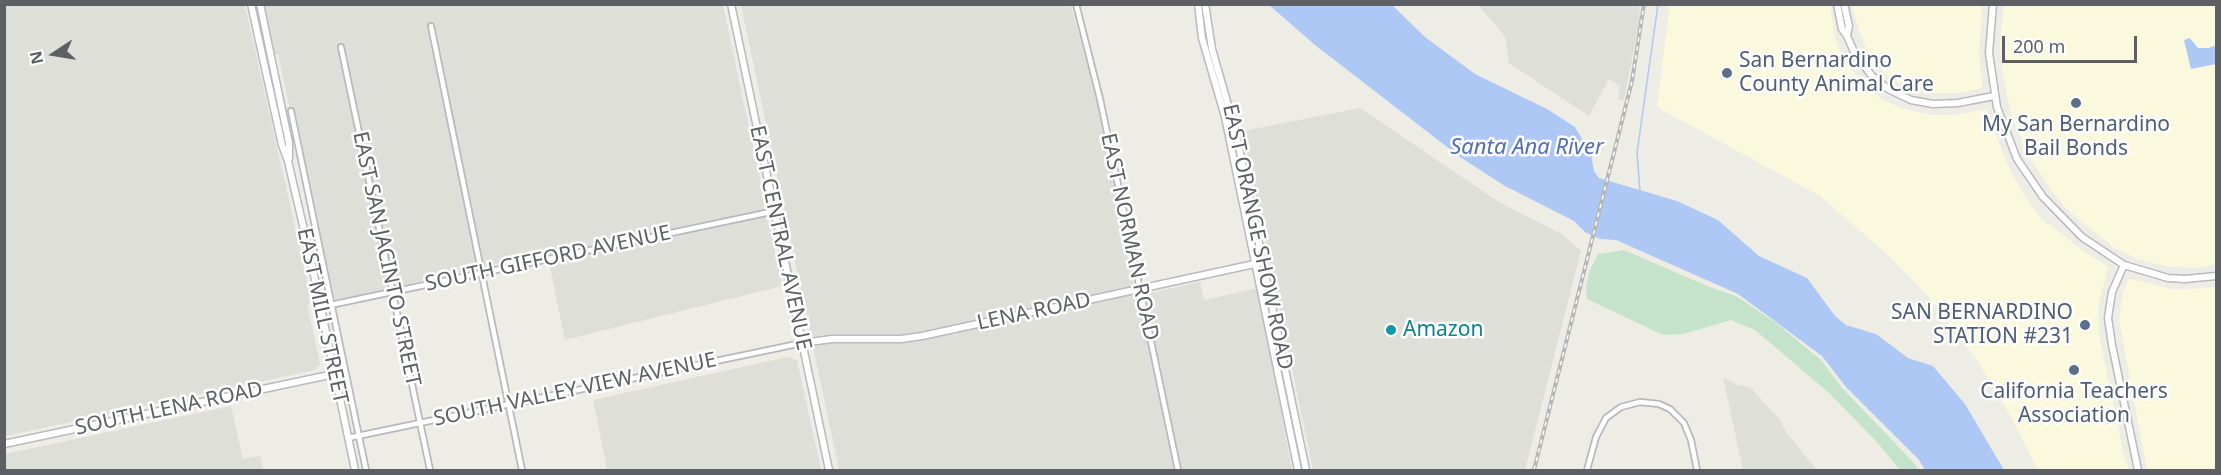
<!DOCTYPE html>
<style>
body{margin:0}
#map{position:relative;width:2221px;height:475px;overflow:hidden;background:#eeede5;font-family:"Noto Sans",sans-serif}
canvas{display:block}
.frame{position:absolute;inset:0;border:6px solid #5d5f64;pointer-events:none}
.north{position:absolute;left:24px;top:24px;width:60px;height:60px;-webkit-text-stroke:4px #fff;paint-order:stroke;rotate:258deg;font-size:16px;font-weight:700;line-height:24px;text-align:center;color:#5d5f64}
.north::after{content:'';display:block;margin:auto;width:21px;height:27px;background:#5d5f64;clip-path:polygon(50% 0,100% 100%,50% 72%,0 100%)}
.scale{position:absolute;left:2002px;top:36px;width:135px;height:27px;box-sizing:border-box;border:3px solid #5d5f64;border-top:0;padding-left:8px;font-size:18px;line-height:21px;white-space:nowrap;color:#5d5f64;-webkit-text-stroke:4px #fff;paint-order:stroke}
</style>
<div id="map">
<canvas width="2221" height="475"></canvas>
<div class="frame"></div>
<div class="north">N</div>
<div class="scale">200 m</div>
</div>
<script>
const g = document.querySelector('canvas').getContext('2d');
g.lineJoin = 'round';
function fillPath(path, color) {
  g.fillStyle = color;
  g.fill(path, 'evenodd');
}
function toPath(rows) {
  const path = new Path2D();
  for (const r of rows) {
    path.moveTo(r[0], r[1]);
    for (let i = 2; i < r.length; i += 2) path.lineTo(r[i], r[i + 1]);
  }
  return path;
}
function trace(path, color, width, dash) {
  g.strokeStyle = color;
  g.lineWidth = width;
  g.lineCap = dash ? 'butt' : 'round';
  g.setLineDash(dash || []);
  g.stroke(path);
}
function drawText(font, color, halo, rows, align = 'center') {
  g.font = font + ' "Noto Sans",sans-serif';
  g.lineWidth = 5;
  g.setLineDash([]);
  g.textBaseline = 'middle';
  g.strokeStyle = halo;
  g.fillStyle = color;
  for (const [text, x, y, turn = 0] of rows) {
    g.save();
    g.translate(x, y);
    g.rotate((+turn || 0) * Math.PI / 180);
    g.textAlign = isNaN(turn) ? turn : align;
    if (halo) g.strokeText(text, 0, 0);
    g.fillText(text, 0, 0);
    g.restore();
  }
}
const commercial = toPath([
 [1830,5,1835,38,1842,56,1855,74,1868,87,1881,99,1901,108,1931,115,1957,115,1986,109,2010,171,2029,203,2046,224,2050,224,2079,248,2108,267,2098,307,2099,335,2124,456,2129,470,2038,470,2014,422,1978,362,1927,295,1890,257,1820,196,1657,107,1670,5],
 [1852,5,1982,5,1979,54,1982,86,1981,88,1962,93,1930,93,1909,88,1895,80,1881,70,1869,55,1859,31],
 [2004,5,2216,5,2216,265,2192,268,2165,266,2137,259,2115,248,2082,222,2066,208,2050,188,2028,155,2011,113,2002,70,2000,44],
 [2131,279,2176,290,2216,287,2216,470,2147,470,2119,319,2123,293,2128,280]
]);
const industrial = toPath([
 [4,5,245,5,312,302,307,304,320,364,315,370,5,436],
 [263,5,723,5,765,203,763,207,766,219,769,222,782,286,565,340,547,253,337,300,334,297,294,109,290,109,278,54,274,55],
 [741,5,1071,5,1095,91,1136,296,1200,282,1204,300,1258,288,1292,470,839,470],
 [1478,5,1639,5,1640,18,1624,100,1618,99,1620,86,1609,79,1589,116,1509,63,1505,36],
 [1360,108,1499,202,1562,234,1581,251,1525,470,1313,470,1243,131],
 [787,357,797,360,821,470,607,470,593,400],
 [1723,377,1737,385,1750,387,1780,420,1786,432,1817,470,1743,470],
 [231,406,243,459,260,456,263,470,5,470,5,454]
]);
const green = toPath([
 [1624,250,1712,288,1736,296,1776,323,1821,360,1843,389,1915,464,1918,470,1900,470,1876,441,1829,393,1755,330,1731,320,1683,334,1663,335,1587,299,1586,288,1589,272,1598,254]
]);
const water = toPath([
 [1269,5,1392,5,1425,37,1475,74,1547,109,1575,127,1591,154,1594,171,1599,178,1677,201,1718,220,1759,256,1807,278,1835,316,1846,325,1876,334,1908,358,1933,366,1965,404,2004,470,1925,470,1919,460,1846,387,1822,356,1738,294,1616,240,1600,239,1585,232,1574,221,1505,186,1460,157,1315,45],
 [2190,38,2198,48,2209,48,2216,45,2216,64,2191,69,2184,40]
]);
const stream = toPath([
 [1640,191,1637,153,1658,4]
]);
const street = toPath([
 [1076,4,1100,99,1178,470],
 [431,26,522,470],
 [341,47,430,470],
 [291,111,366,470],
 [321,307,775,211],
 [348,438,802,343],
 [1587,470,1596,437,1606,418,1621,407,1640,402,1659,404,1670,409,1684,423,1691,440,1697,470]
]);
const secondary = toPath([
 [251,4,282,145,288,161,310,256,355,470],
 [260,4,289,143,289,158],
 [731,4,829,470],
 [1198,4,1202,38,1225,117,1298,470],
 [1205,4,1212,49,1236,133,1306,470],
 [1837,4,1842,29,1847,36,1855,54,1872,76,1888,89,1911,100,1933,104,1958,103,1994,96],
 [1844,4,1849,26,1847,36],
 [1993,4,1989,53,1997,107,2017,159,2043,197,2082,237,2124,265,2168,278,2185,279,2216,276],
 [2124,265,2112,292,2108,318,2112,345,2138,470],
 [802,343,832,339,901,339,922,336,1259,263],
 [4,444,334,374]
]);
const rail = toPath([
 [1534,470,1632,81,1644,4]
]);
const markers = [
 [1727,73,6,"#5c6f8a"],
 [2076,103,6,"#5c6f8a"],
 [2085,325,6,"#5c6f8a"],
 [1391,330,6,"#0f9aa8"],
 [2074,370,6,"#5c6f8a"]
];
const serviceNames = [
 ["San Bernardino",1739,61,"left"],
 ["County Animal Care",1739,85,"left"],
 ["My San Bernardino",2076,125],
 ["Bail Bonds",2076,149],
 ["SAN BERNARDINO",2073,313,"right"],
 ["STATION #231",2073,337,"right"],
 ["California Teachers",2074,392],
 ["Association",2074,416]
];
const streetNames = [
 ["EAST NORMAN ROAD",1129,237,78],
 ["EAST ORANGE SHOW ROAD",1257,237,78],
 ["EAST CENTRAL AVENUE",780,238,78],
 ["EAST SAN JACINTO STREET",386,259,78],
 ["SOUTH GIFFORD AVENUE",548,259,-12],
 ["LENA ROAD",1034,312,-12],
 ["EAST MILL STREET",322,316,78],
 ["SOUTH VALLEY VIEW AVENUE",575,390,-12],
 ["SOUTH LENA ROAD",169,409,-12]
];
const cultureNames = [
 ["Amazon",1403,330]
];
const waterNames = [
 ["Santa Ana River",1527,148]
];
fillPath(commercial, '#faf9de');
fillPath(industrial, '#dfdfd9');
fillPath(green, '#c5e2cb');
fillPath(water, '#aec8f5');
trace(stream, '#aec8f5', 1.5);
trace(street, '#b7b9bd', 8);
trace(secondary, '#b9babf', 9);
trace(street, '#fff', 4.5);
trace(secondary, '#fff', 6);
trace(rail, '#b5b6b6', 4);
trace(rail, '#fff', 1.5, [4.5]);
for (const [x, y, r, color] of markers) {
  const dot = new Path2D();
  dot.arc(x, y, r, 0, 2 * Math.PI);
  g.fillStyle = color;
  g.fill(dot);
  trace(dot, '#fff', 2);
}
drawText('21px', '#4e5e75', '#fff', serviceNames);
drawText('21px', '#5d5f64', '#fff', streetNames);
drawText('21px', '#0d838f', '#fff', cultureNames, 'left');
drawText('italic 22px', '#536fb6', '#fff', waterNames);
</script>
